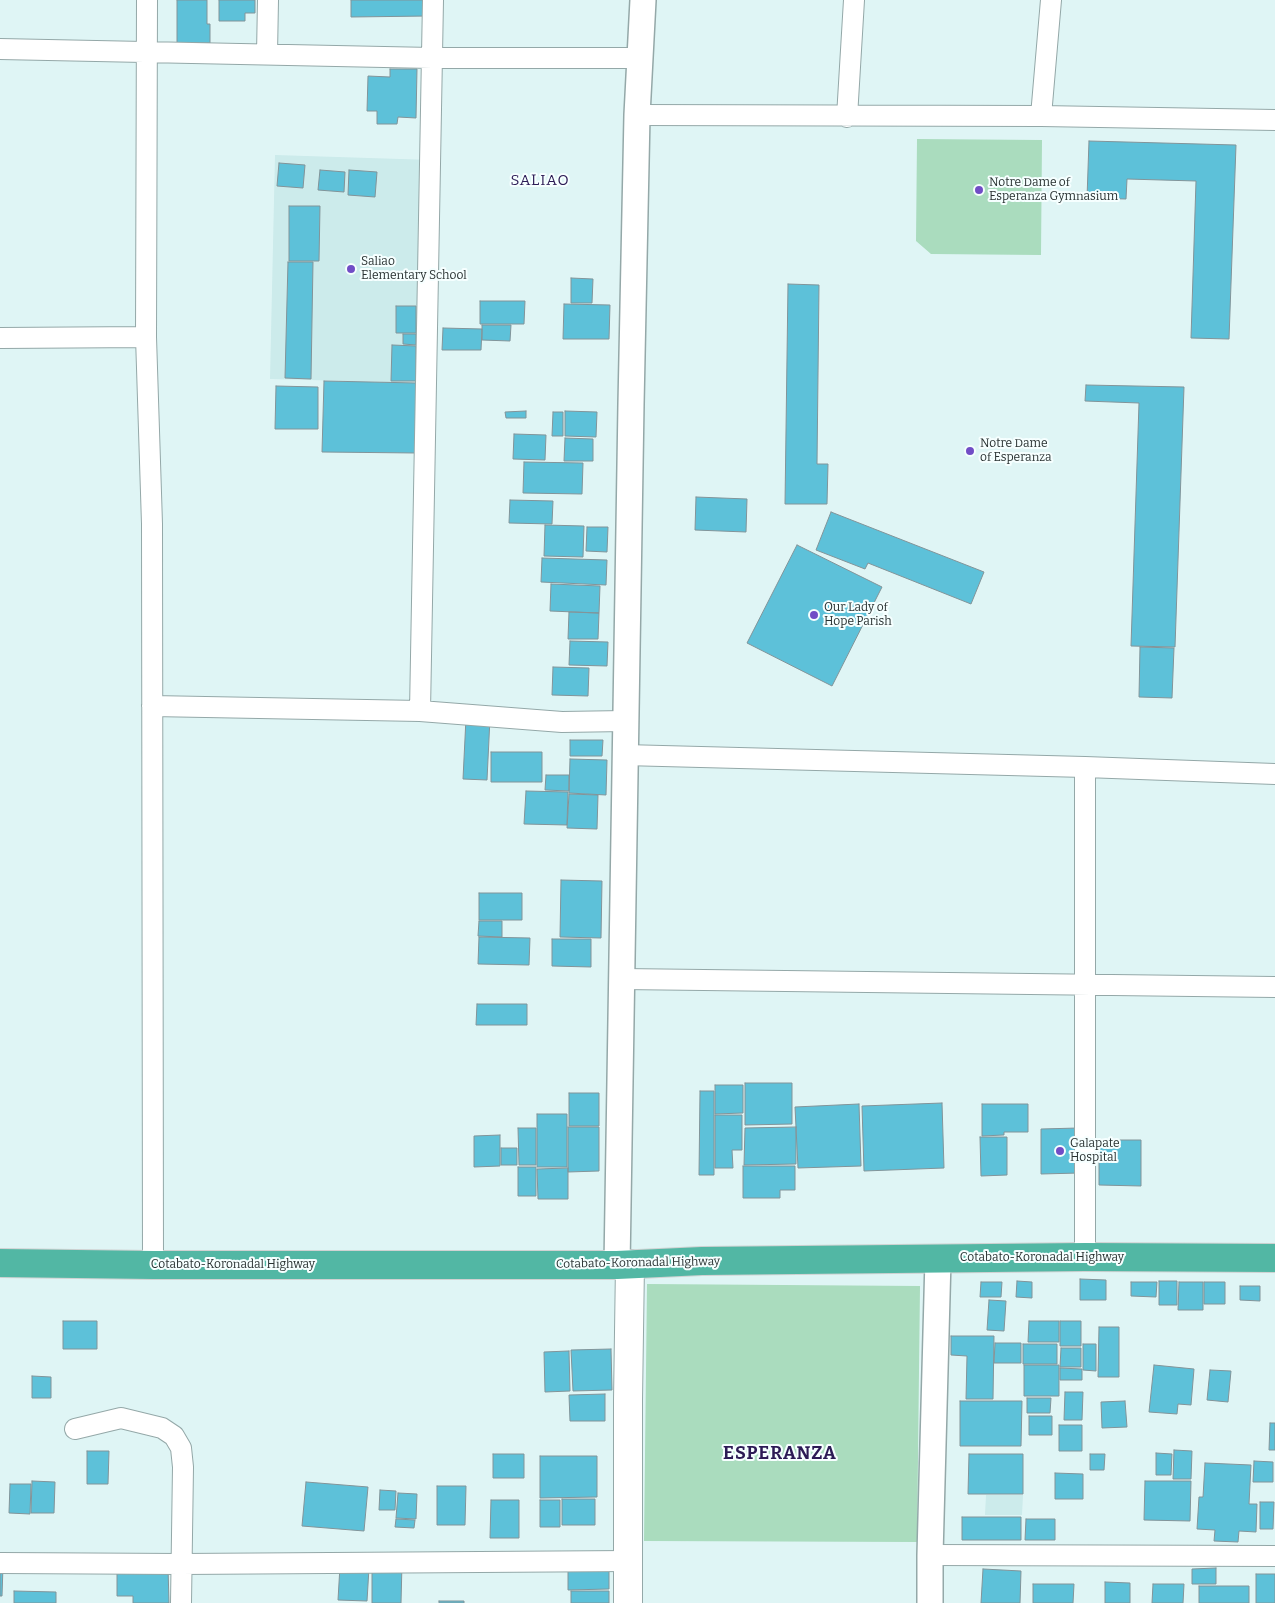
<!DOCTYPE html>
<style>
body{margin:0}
canvas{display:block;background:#dff5f5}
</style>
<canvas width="1275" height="1603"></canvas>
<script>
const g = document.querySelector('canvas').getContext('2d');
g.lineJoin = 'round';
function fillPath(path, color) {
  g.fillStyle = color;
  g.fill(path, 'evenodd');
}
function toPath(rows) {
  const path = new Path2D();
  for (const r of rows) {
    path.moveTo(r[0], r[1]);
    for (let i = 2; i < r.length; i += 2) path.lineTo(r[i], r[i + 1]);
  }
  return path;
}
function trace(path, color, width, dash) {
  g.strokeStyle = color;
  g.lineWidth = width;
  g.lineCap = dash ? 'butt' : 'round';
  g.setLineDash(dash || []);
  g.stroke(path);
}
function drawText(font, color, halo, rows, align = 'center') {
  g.font = font + ' Bitter,serif';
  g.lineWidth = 4;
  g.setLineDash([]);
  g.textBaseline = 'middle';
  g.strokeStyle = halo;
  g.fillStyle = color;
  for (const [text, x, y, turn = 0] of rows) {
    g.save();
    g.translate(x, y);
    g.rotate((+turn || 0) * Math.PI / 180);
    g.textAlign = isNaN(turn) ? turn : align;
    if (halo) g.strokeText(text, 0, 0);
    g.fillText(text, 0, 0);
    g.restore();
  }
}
const built = toPath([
 [275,155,432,160,426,383,270,379],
 [986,1495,1023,1495,1022,1515,985,1515]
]);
const green = toPath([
 [917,139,1042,140,1041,255,931,254,916,241],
 [647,1284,920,1286,917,1542,644,1541]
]);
const building = toPath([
 [177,0,207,0,207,24,210,24,210,43,177,43,177,0],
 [219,0,255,0,255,13,245,13,245,21,219,21,219,0],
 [351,0,428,0,428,16,351,17,351,0],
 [390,69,417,69,416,118,398,117,397,124,377,124,377,111,367,111,368,76,390,77,390,69],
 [1089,141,1236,145,1229,339,1191,338,1196,181,1127,179,1126,199,1087,198,1089,141],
 [279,163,305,165,303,188,277,186,279,163],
 [320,170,345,172,344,192,318,190,320,170],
 [349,170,377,172,375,197,348,195,349,170],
 [289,206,320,206,319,261,289,261,289,206],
 [288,262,313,262,311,379,285,378,288,262],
 [571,278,593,279,592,303,571,303,571,278],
 [788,284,819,285,817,464,828,464,827,504,785,504,788,284],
 [480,301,525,301,524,324,480,324,480,301],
 [564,304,610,305,609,339,563,339,564,304],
 [396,306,416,306,416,333,396,333,396,306],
 [482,325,511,325,510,341,482,340,482,325],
 [443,328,482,329,481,350,442,350,443,328],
 [403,334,416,334,416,345,403,344,403,334],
 [392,345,416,346,416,381,391,381,392,345],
 [324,381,417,383,416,453,322,452,324,381],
 [1086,385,1184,387,1175,647,1131,646,1139,403,1085,401,1086,385],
 [276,386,318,387,318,429,275,429,276,386],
 [526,411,526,418,506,418,505,412,526,411],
 [565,411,597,412,596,437,565,436,565,411],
 [553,412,563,412,563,436,552,436,553,412],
 [514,434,546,435,545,460,513,459,514,434],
 [565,438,593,439,593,461,564,461,565,438],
 [524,462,583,463,582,494,523,493,524,462],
 [696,497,747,499,746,532,695,530,696,497],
 [510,500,553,501,552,524,509,523,510,500],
 [831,512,984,572,971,604,868,563,865,569,816,550,831,512],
 [545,525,584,526,583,557,544,556,545,525],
 [587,527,608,527,607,552,586,551,587,527],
 [797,545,882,587,832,686,747,643,797,545],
 [542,558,607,560,606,585,541,582,542,558],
 [551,584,600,586,599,613,550,611,551,584],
 [569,612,599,613,598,639,568,639,569,612],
 [570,641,608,642,607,666,569,665,570,641],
 [1140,647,1174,648,1172,698,1139,697,1140,647],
 [553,667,589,668,588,696,552,695,553,667],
 [466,718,490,718,487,780,463,779,466,718],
 [570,740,603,740,602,756,570,756,570,740],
 [491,752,542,752,542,782,491,782,491,752],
 [570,759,607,760,606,795,569,793,570,759],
 [546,775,569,775,569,791,545,790,546,775],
 [526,791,568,792,567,825,524,824,526,791],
 [569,794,598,795,597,829,567,828,569,794],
 [561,880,602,881,601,938,560,937,561,880],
 [479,893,522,893,522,920,479,920,479,893],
 [479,921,502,921,502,937,478,936,479,921],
 [479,937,530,938,529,965,478,964,479,937],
 [552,939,591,939,591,967,552,966,552,939],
 [477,1004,527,1004,527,1025,476,1025,477,1004],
 [745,1083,792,1083,792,1124,745,1125,745,1083],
 [715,1085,743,1085,743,1113,715,1114,715,1085],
 [700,1091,714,1091,714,1175,699,1175,700,1091],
 [569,1093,599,1093,599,1126,569,1126,569,1093],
 [942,1103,944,1168,864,1171,862,1106,942,1103],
 [859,1104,861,1166,798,1168,795,1107,859,1104],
 [982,1104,1028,1104,1028,1132,1004,1132,1004,1135,982,1136,982,1104],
 [537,1114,567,1114,567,1167,537,1167,537,1114],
 [715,1115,742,1115,742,1150,732,1150,733,1168,715,1168,715,1115],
 [568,1127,599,1127,599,1171,568,1172,568,1127],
 [796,1127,796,1164,744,1165,745,1128,796,1127],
 [518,1128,536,1128,536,1165,519,1165,518,1128],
 [1078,1128,1079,1173,1041,1174,1041,1129,1078,1128],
 [500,1135,500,1166,474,1167,474,1136,500,1135],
 [980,1137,1007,1137,1007,1175,981,1176,980,1137],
 [1099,1140,1141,1140,1141,1186,1099,1185,1099,1140],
 [501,1148,517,1148,517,1165,501,1165,501,1148],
 [743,1166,795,1166,795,1190,780,1190,780,1198,743,1198,743,1166],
 [518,1167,536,1167,536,1196,518,1196,518,1167],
 [568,1168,568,1199,538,1199,537,1169,568,1168],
 [1080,1279,1106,1280,1106,1300,1080,1300,1080,1279],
 [1017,1281,1032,1282,1032,1298,1016,1297,1017,1281],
 [1159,1281,1177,1281,1177,1305,1159,1305,1159,1281],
 [981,1282,1002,1282,1001,1297,980,1297,981,1282],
 [1131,1282,1157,1282,1156,1297,1131,1296,1131,1282],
 [1179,1282,1203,1282,1203,1310,1178,1310,1179,1282],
 [1204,1282,1225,1282,1225,1304,1204,1304,1204,1282],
 [1240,1286,1260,1286,1260,1301,1240,1300,1240,1286],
 [989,1300,1006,1301,1004,1331,987,1330,989,1300],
 [63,1321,97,1321,97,1349,63,1349,63,1321],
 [1029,1321,1059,1321,1059,1342,1028,1342,1029,1321],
 [1060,1321,1081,1321,1081,1346,1060,1346,1060,1321],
 [1099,1327,1119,1327,1119,1377,1098,1377,1099,1327],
 [951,1336,994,1336,993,1399,966,1399,967,1356,951,1355,951,1336],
 [995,1343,1021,1343,1021,1363,994,1363,995,1343],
 [1023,1344,1057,1344,1057,1364,1023,1364,1023,1344],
 [1083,1344,1096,1344,1096,1371,1083,1370,1083,1344],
 [1061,1348,1081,1348,1081,1367,1060,1367,1061,1348],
 [611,1349,612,1390,573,1391,571,1350,611,1349],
 [569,1351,570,1391,545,1392,544,1352,569,1351],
 [1024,1365,1059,1365,1059,1396,1024,1396,1024,1365],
 [1154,1365,1194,1369,1191,1405,1178,1404,1177,1414,1149,1412,1154,1365],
 [1060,1368,1082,1369,1082,1380,1060,1380,1060,1368],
 [1210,1370,1231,1371,1228,1402,1207,1400,1210,1370],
 [32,1376,51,1377,51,1398,32,1398,32,1376],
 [1065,1392,1083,1392,1082,1420,1064,1420,1065,1392],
 [605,1394,605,1421,570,1421,569,1395,605,1394],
 [1027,1398,1051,1398,1050,1413,1027,1413,1027,1398],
 [960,1401,1022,1401,1021,1446,960,1446,960,1401],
 [1125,1401,1127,1427,1102,1428,1101,1402,1125,1401],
 [1029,1416,1052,1416,1052,1435,1029,1435,1029,1416],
 [1270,1423,1275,1423,1275,1450,1269,1450,1270,1423],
 [1059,1425,1082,1425,1082,1451,1059,1451,1059,1425],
 [1174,1450,1192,1451,1191,1479,1173,1479,1174,1450],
 [87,1451,109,1451,108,1484,87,1484,87,1451],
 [1156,1453,1172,1454,1171,1475,1156,1475,1156,1453],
 [493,1454,524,1454,524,1478,493,1478,493,1454],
 [969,1454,1023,1454,1023,1494,968,1494,969,1454],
 [1090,1454,1105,1454,1104,1470,1090,1470,1090,1454],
 [540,1456,597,1456,597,1497,540,1498,540,1456],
 [1254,1461,1273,1462,1273,1482,1253,1482,1254,1461],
 [1205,1463,1251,1465,1249,1504,1257,1504,1256,1532,1239,1531,1238,1542,1214,1541,1215,1530,1197,1529,1199,1497,1203,1497,1205,1463],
 [1055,1473,1083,1474,1083,1499,1055,1499,1055,1473],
 [32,1481,55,1482,54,1513,31,1513,32,1481],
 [1145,1481,1191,1481,1190,1521,1144,1520,1145,1481],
 [306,1482,368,1487,364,1531,302,1526,306,1482],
 [10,1484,31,1484,30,1514,9,1513,10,1484],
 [437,1486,466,1486,465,1525,437,1525,437,1486],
 [380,1490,396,1491,395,1510,379,1510,380,1490],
 [398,1493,417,1494,416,1519,396,1518,398,1493],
 [562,1499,595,1499,595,1525,562,1525,562,1499],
 [491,1500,519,1500,519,1538,490,1538,491,1500],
 [540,1500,560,1500,560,1527,540,1527,540,1500],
 [1260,1502,1274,1502,1273,1529,1260,1529,1260,1502],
 [962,1517,1021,1517,1021,1540,962,1540,962,1517],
 [396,1519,415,1520,414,1528,395,1527,396,1519],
 [1026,1519,1055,1519,1055,1540,1025,1540,1026,1519],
 [372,1563,402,1563,401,1603,372,1603,372,1563],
 [568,1564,609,1564,609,1589,568,1590,568,1564],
 [0,1566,3,1566,2,1596,0,1596,0,1566],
 [340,1566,369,1568,367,1601,338,1600,340,1566],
 [168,1567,169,1603,133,1603,133,1596,117,1596,117,1568,168,1567],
 [1216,1568,1216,1584,1192,1584,1192,1569,1216,1568],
 [983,1569,1021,1571,1020,1603,981,1603,983,1569],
 [1256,1574,1275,1574,1275,1603,1256,1603,1256,1574],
 [1105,1582,1130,1583,1130,1603,1105,1603,1105,1582],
 [1033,1584,1074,1584,1073,1603,1033,1603,1033,1584],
 [1153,1584,1184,1584,1183,1603,1152,1603,1153,1584],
 [1199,1586,1249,1586,1249,1603,1199,1603,1199,1586],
 [14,1591,56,1592,56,1603,14,1603,14,1591],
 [571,1591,609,1591,609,1603,571,1603,571,1591],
 [439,1601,464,1601,464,1603,439,1603,439,1601]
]);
const minor = toPath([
 [147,0,146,337,152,524,153,1265],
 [0,49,432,58,639,58],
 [267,54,268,0],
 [637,115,1041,116,1275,120],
 [1041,116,1051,0],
 [847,117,854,0],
 [0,338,146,337],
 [152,706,420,711,562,722,625,721],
 [420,711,433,0],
 [624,755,1085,767,1275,774],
 [622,979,1275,987],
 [1085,1257,1085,767],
 [75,1429,121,1418,162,1428,174,1436,181,1448,183,1467,181,1603],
 [930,1555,1275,1556],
 [0,1563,181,1564,629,1561]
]);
const tertiary = toPath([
 [617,1265,631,404,637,115,643,0],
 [930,1603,930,1555,938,1259]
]);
const secondary = toPath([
 [628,1603,628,1400,630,1264]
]);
const trunk = toPath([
 [0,1263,153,1265,617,1265,702,1261,1085,1257,1275,1258]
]);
const markers = [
 [979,190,5,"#714dc6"],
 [351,269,5,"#714dc6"],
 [970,451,5,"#714dc6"],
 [814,615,5,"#714dc6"],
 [1060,1151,5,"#714dc6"]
];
const poiNames = [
 ["Notre Dame of",989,183],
 ["Esperanza Gymnasium",989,197],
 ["Saliao",361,262],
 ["Elementary School",361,276],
 ["Notre Dame",980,444],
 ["of Esperanza",980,458],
 ["Our Lady of",824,608],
 ["Hope Parish",824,622],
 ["Galapate",1070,1144],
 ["Hospital",1070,1158]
];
const streetNames = [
 ["Cotabato-Koronadal Highway",1042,1258],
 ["Cotabato-Koronadal Highway",638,1263,-1],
 ["Cotabato-Koronadal Highway",233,1265]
];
const quarterNames = [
 ["SALIAO",540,181]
];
const districtNames = [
 ["ESPERANZA",780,1454]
];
fillPath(built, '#ccebeb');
fillPath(green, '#aadcbe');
fillPath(building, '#5dc1d9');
trace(building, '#829499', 1);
trace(minor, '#94a8a8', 22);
trace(tertiary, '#94a8a8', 28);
trace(secondary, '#94a8a8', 30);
trace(trunk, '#d0d2d2', 30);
trace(minor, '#fff', 20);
trace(tertiary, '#fff', 25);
trace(secondary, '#fff', 28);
trace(trunk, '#52b7a4', 28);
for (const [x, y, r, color] of markers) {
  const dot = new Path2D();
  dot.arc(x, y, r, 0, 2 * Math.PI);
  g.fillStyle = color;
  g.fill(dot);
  trace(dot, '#f6ffff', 2);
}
drawText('12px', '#283131', '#f6ffff', poiNames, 'left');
drawText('12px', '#283131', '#f6ffff', streetNames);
g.letterSpacing = '1px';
drawText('15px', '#2c1b55', '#f6ffff', quarterNames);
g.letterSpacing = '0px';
g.letterSpacing = '1px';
drawText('bold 18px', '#2c1b55', '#f6ffff', districtNames);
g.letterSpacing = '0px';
</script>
